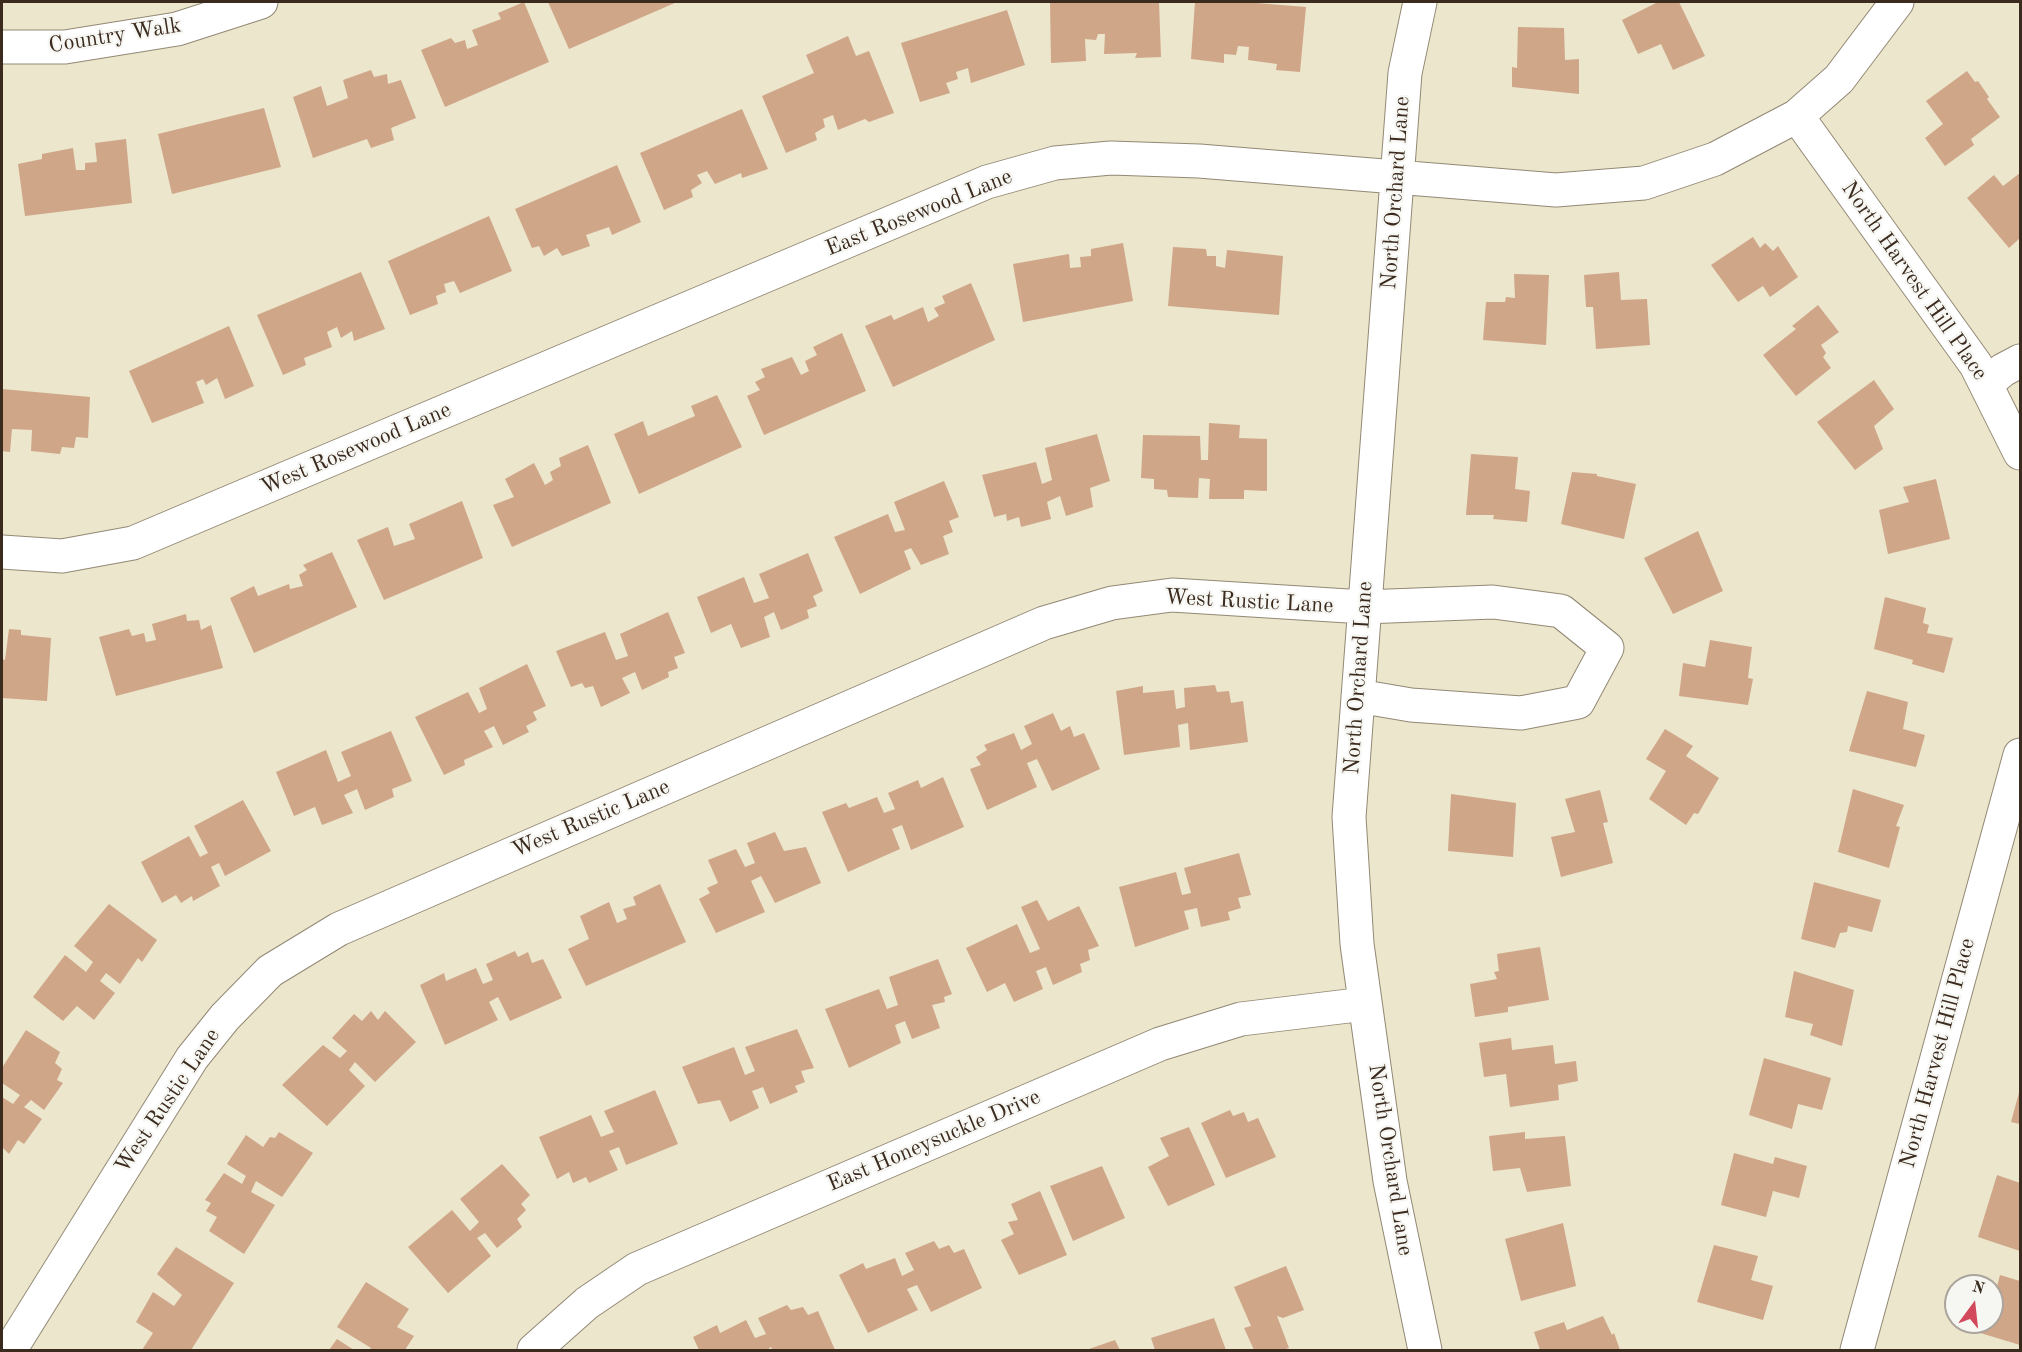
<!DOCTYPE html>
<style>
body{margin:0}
#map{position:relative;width:2022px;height:1352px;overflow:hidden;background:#ebe6cc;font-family:"Old Standard TT",serif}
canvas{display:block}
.frame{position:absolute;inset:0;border:3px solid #3b2a1e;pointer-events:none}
.north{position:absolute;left:1944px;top:1274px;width:60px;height:60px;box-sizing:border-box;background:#f6f6f2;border:2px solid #aba49d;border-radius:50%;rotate:15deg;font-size:16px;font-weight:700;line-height:24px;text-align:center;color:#3b2a1e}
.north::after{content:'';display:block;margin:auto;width:21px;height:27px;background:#d1495b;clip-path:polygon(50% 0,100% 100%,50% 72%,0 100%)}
</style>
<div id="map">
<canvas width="2022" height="1352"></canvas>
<div class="frame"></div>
<div class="north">N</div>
</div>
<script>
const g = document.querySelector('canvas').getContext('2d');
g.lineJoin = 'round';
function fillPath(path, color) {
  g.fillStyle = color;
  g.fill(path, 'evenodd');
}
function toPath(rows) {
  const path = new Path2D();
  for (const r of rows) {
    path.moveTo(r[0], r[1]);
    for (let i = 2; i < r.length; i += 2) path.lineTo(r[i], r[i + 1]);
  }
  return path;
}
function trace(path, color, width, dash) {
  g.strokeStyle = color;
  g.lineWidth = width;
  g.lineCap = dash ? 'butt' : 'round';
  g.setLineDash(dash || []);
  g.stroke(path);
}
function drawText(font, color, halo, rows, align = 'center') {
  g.font = font + ' "Old Standard TT",serif';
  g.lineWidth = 4.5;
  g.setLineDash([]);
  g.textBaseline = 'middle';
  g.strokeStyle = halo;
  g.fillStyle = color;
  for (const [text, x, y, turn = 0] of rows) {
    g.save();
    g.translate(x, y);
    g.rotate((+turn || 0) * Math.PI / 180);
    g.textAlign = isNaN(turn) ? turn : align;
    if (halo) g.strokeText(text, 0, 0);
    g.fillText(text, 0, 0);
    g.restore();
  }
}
const building = toPath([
 [524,2,549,62,445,107,421,50,451,38,455,43,465,40,467,49,478,45,472,30,501,19,498,13],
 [548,2,677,2,569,49],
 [1050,2,1159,2,1161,57,1135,58,1137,53,1104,54,1105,34,1098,34,1096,40,1085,39,1086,61,1051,63],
 [1195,2,1244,2,1306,7,1300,72,1276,70,1277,64,1248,60,1249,47,1238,46,1236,55,1224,54,1224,63,1191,59],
 [1658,2,1679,2,1705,56,1673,70,1661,44,1638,54,1622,20],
 [1007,10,1025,65,971,83,968,68,956,72,958,79,946,83,950,93,920,102,901,43],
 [1518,27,1564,28,1565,60,1579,59,1579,94,1512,87,1512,67,1517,68],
 [848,36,856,56,869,51,894,113,869,122,865,119,838,130,833,115,823,119,825,127,815,133,817,140,786,153,762,96,814,73,806,55],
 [371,70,374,77,387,74,388,84,401,80,416,118,391,128,394,140,371,148,367,139,313,158,293,97,321,86,327,106,348,98,343,80],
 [1967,71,1975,82,1978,81,1989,97,1987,99,2000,117,1971,139,1974,145,1945,166,1925,138,1943,124,1926,101],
 [264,108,281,167,172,194,158,134],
 [742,109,768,169,742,178,741,173,715,184,707,171,697,175,702,183,691,190,693,197,664,210,640,153],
 [126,139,132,203,25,216,18,164,42,159,42,154,73,148,76,170,85,170,85,163,97,162,95,143],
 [617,165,641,222,612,235,609,227,586,235,590,246,562,256,557,248,544,256,539,246,532,248,515,209],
 [2020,173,2020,238,2009,248,1967,198,1994,175,2003,186],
 [489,216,512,271,460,293,454,281,444,284,446,292,436,296,438,304,410,315,388,261],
 [1753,237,1760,248,1765,243,1773,251,1778,246,1798,277,1770,297,1763,286,1738,302,1711,265],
 [1123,243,1133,301,1023,322,1013,264,1069,254,1070,268,1081,267,1080,257,1091,256,1091,249],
 [1173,247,1206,249,1207,256,1216,256,1216,266,1225,268,1227,250,1283,256,1279,315,1168,306],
 [361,272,385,329,354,341,352,331,341,338,337,327,327,332,332,347,304,358,306,365,283,375,257,315],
 [1619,272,1621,300,1647,299,1650,345,1596,349,1593,307,1586,307,1584,275],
 [1514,274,1549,275,1546,345,1483,340,1486,302,1505,302,1506,297,1515,298],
 [971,283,995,340,893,387,865,326,891,315,894,320,923,307,928,322,939,316,934,308,945,303,942,296],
 [1818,305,1839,332,1821,345,1826,353,1823,357,1831,368,1796,396,1763,355,1796,329,1792,326],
 [229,326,254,386,225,399,217,378,206,385,203,379,196,382,204,403,152,423,129,371],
 [842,333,866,391,764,435,747,396,760,390,755,382,765,377,761,369,792,357,801,375,809,371,805,361,817,355,813,347],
 [1874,380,1894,409,1874,426,1883,449,1855,470,1817,422],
 [2,389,90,397,88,438,76,437,74,448,62,447,60,454,31,451,32,430,12,429,10,452,2,451],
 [717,395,742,447,639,494,614,434,643,421,648,436,695,416,691,406],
 [1209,423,1240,425,1239,438,1267,439,1267,491,1244,490,1244,499,1209,499,1210,479,1199,478,1198,498,1168,497,1167,490,1154,489,1154,479,1141,478,1143,435,1200,436,1201,460,1208,460],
 [1097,434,1110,481,1090,488,1093,507,1066,516,1060,496,1047,502,1051,519,1021,527,1019,517,1007,521,1006,514,994,517,982,475,1036,462,1042,484,1052,480,1045,448],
 [588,445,611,503,512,547,493,505,514,497,505,479,534,463,545,485,553,480,550,472,561,466,559,458],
 [1471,454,1518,457,1515,489,1530,491,1527,522,1493,519,1494,515,1466,515],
 [1572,472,1597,474,1597,476,1636,484,1624,539,1561,524],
 [1936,479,1950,539,1888,554,1879,510,1909,502,1903,487],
 [944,481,959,517,949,521,953,532,943,536,949,554,921,565,911,548,904,551,911,569,860,594,834,537,888,514,895,532,905,530,894,502],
 [462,501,483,558,384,600,357,540,388,527,394,546,415,539,409,524],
 [1698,531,1723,591,1673,614,1644,558],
 [332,552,357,607,254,653,230,598,254,586,258,596,289,584,290,589,303,586,299,575,307,570,303,565],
 [808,553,823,591,813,596,817,606,807,610,809,618,781,630,774,612,764,617,770,637,741,648,731,624,711,633,697,597,744,577,754,603,769,598,759,574],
 [1885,597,1926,608,1923,623,1929,625,1927,633,1953,638,1944,673,1912,664,1913,660,1874,649],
 [668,612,685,653,674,657,678,668,668,672,669,677,642,690,635,672,622,678,630,693,601,707,593,686,585,688,582,683,571,687,556,651,605,632,616,660,628,656,620,634],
 [186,614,187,621,199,620,201,630,211,625,223,668,116,696,99,637,129,629,132,636,144,633,146,642,156,640,152,624],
 [9,629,21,630,21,635,51,638,47,701,2,698,2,659,5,660],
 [1710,640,1752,647,1748,678,1753,679,1748,705,1679,696,1683,663,1705,667],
 [527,664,546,706,533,712,537,720,526,726,529,732,503,745,494,726,484,731,493,747,464,760,465,765,444,775,415,717,468,692,479,713,487,709,479,688],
 [1215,685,1217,692,1229,691,1231,703,1243,701,1248,742,1190,750,1188,723,1178,725,1180,747,1124,755,1116,691,1143,686,1143,693,1174,690,1176,709,1185,707,1184,688],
 [1867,691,1908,702,1903,729,1925,735,1916,767,1849,751],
 [1053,713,1061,731,1070,726,1074,737,1084,733,1100,769,1052,791,1037,759,1027,763,1037,787,987,810,970,769,981,765,976,757,987,750,984,745,1014,733,1021,750,1032,744,1024,726],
 [1665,729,1693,746,1686,756,1719,778,1698,814,1694,813,1686,825,1649,799,1666,771,1646,759],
 [391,731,412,781,392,789,394,797,365,810,357,789,344,795,353,813,322,825,315,807,294,816,276,772,326,750,338,782,351,776,341,752],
 [943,777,964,827,911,850,902,825,892,829,900,849,848,872,822,812,846,803,849,808,877,797,884,813,895,809,888,793,918,780,921,788],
 [1853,789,1904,805,1896,826,1900,827,1889,868,1838,852],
 [1600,790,1608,822,1603,823,1613,863,1561,877,1551,837,1575,832,1565,799],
 [1451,794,1516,803,1513,857,1448,851],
 [243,800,271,851,225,876,219,863,211,867,220,886,193,901,192,896,181,903,176,895,162,903,141,862,189,836,200,857,208,853,194,826],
 [775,832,784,851,806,847,821,883,775,903,761,876,751,881,765,912,716,933,699,899,710,893,707,888,718,883,708,860,736,849,745,867,755,863,747,843],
 [1239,853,1251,895,1238,898,1241,908,1228,912,1230,920,1201,927,1197,908,1184,911,1189,929,1135,947,1119,887,1176,872,1182,895,1191,893,1184,868],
 [1814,882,1881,900,1872,932,1848,926,1847,932,1840,933,1835,948,1801,939],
 [660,884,686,942,586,986,568,949,589,939,580,916,609,902,617,923,627,919,623,909,636,905,633,897],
 [1037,900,1048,921,1079,906,1099,946,1088,950,1090,960,1080,964,1082,972,1053,985,1046,967,1036,971,1043,989,1014,1002,1005,983,987,992,966,948,1017,924,1030,953,1040,949,1021,907],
 [109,904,157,940,142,962,138,958,120,984,106,973,100,981,115,993,94,1020,77,1006,63,1021,33,997,65,955,86,972,93,962,74,946],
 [1540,947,1549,1000,1508,1007,1508,1012,1475,1017,1470,984,1497,979,1494,972,1499,971,1497,954],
 [515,951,518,957,528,952,532,963,543,959,562,998,510,1021,498,997,489,1002,498,1020,445,1045,420,985,444,973,446,981,476,968,483,984,493,980,486,964],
 [938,959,952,994,944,997,945,1002,932,1005,940,1028,912,1039,905,1021,895,1025,901,1043,849,1068,825,1009,879,989,887,1009,898,1005,889,977],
 [1794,971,1854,990,1842,1046,1810,1035,1813,1024,1785,1017],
 [371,1011,378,1020,385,1011,416,1042,375,1082,355,1062,349,1070,365,1086,327,1126,282,1085,323,1045,340,1058,347,1051,332,1038,354,1014,362,1021],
 [797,1029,814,1068,801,1071,805,1082,795,1086,798,1092,770,1104,763,1087,752,1091,759,1108,730,1122,720,1100,698,1104,682,1067,734,1047,745,1075,755,1071,745,1047],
 [26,1030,60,1052,55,1063,62,1069,57,1080,63,1083,44,1110,31,1100,24,1107,42,1119,24,1144,18,1140,9,1154,2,1147,2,1097,13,1104,20,1095,2,1083,2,1068],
 [1511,1038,1512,1050,1553,1045,1555,1064,1576,1061,1578,1081,1558,1085,1559,1100,1510,1107,1506,1074,1484,1077,1479,1043],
 [1764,1058,1831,1078,1822,1110,1798,1104,1792,1129,1749,1115],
 [2020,1089,2020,1124,2011,1122],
 [655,1090,678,1144,626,1165,619,1147,609,1151,618,1170,589,1183,586,1177,573,1183,569,1172,557,1179,539,1137,591,1115,601,1137,614,1132,604,1111],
 [1230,1110,1233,1116,1244,1112,1248,1122,1258,1118,1276,1157,1226,1178,1201,1123],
 [1189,1127,1215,1185,1168,1206,1148,1167,1169,1156,1160,1138],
 [279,1132,313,1153,282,1197,256,1181,251,1192,275,1205,244,1254,209,1231,217,1217,206,1211,211,1203,205,1200,224,1173,242,1184,246,1176,227,1164,246,1135,263,1147,270,1137,275,1138],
 [1525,1132,1525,1139,1565,1136,1571,1186,1527,1192,1520,1168,1493,1171,1489,1136],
 [1734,1153,1773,1164,1775,1157,1807,1166,1799,1198,1773,1191,1766,1217,1721,1205],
 [502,1164,530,1195,521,1204,526,1210,517,1219,522,1227,497,1248,485,1233,477,1238,491,1256,448,1293,408,1247,452,1210,470,1231,479,1222,460,1199],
 [1102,1166,1125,1218,1073,1241,1050,1186],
 [1997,1175,2020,1183,2020,1251,1978,1237],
 [1040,1191,1067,1255,1019,1275,1001,1240,1014,1234,1008,1222,1018,1220,1011,1204],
 [1563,1223,1576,1286,1521,1301,1505,1239],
 [934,1241,939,1249,949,1245,954,1253,964,1249,982,1288,931,1312,917,1285,907,1289,918,1310,868,1333,839,1275,863,1263,866,1269,895,1258,902,1276,914,1270,905,1253],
 [1714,1245,1758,1256,1751,1280,1773,1286,1763,1320,1697,1302],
 [176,1247,234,1283,191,1350,142,1350,153,1333,136,1322,153,1292,174,1306,182,1295,157,1274],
 [1286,1266,1304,1310,1283,1318,1277,1316,1289,1348,1282,1350,1254,1350,1244,1328,1251,1326,1234,1287],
 [2000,1275,2020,1281,2020,1345,1954,1325,1955,1322,1992,1322,1992,1289,1996,1290],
 [366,1282,409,1309,397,1327,414,1336,405,1350,369,1350,371,1348,337,1327],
 [787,1305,791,1310,803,1307,808,1315,818,1311,835,1350,773,1350,771,1347,767,1350,699,1350,693,1337,717,1325,720,1333,746,1320,755,1338,766,1334,758,1318],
 [1603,1316,1612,1335,1614,1333,1620,1350,1540,1350,1534,1332,1564,1322,1567,1330],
 [1214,1318,1226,1350,1155,1350,1151,1338],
 [337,1339,354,1350,329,1350],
 [1115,1340,1120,1350,1086,1350]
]);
const minor = toPath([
 [1420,2,1405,73,1349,817,1357,944,1390,1181,1425,1350],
 [2,47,65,47,177,29,261,2],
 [1797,116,1976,365,2020,453],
 [1986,384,2003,370,2020,361],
 [2,552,62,556,133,543,987,182,1055,163,1111,158,1199,161,1556,190,1644,183,1715,159,1797,116,1839,79,1897,2],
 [10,1350,192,1058,225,1017,270,971,339,929,1044,623,1112,603,1172,595,1364,607,1493,602,1561,611,1607,648,1578,702,1521,713,1411,705,1358,696],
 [534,1350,587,1303,637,1269,1160,1044,1241,1019,1365,1004],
 [1857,1350,2020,755]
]);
const streetNames = [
 ["Country Walk",115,36,-9],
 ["North Orchard Lane",1396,193,-86],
 ["East Rosewood Lane",919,213,-22],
 ["North Harvest Hill Place",1914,281,55],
 ["West Rosewood Lane",356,449,-23],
 ["West Rustic Lane",1249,602,3],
 ["North Orchard Lane",1359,678,-86],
 ["West Rustic Lane",591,819,-23],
 ["North Harvest Hill Place",1938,1053,-75],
 ["West Rustic Lane",168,1101,-56],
 ["East Honeysuckle Drive",934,1141,-23],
 ["North Orchard Lane",1390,1160,81]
];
fillPath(building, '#d0a689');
trace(minor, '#938875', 35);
trace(minor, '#fff', 33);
drawText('22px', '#3b2a1e', '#f6f6f2', streetNames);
</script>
